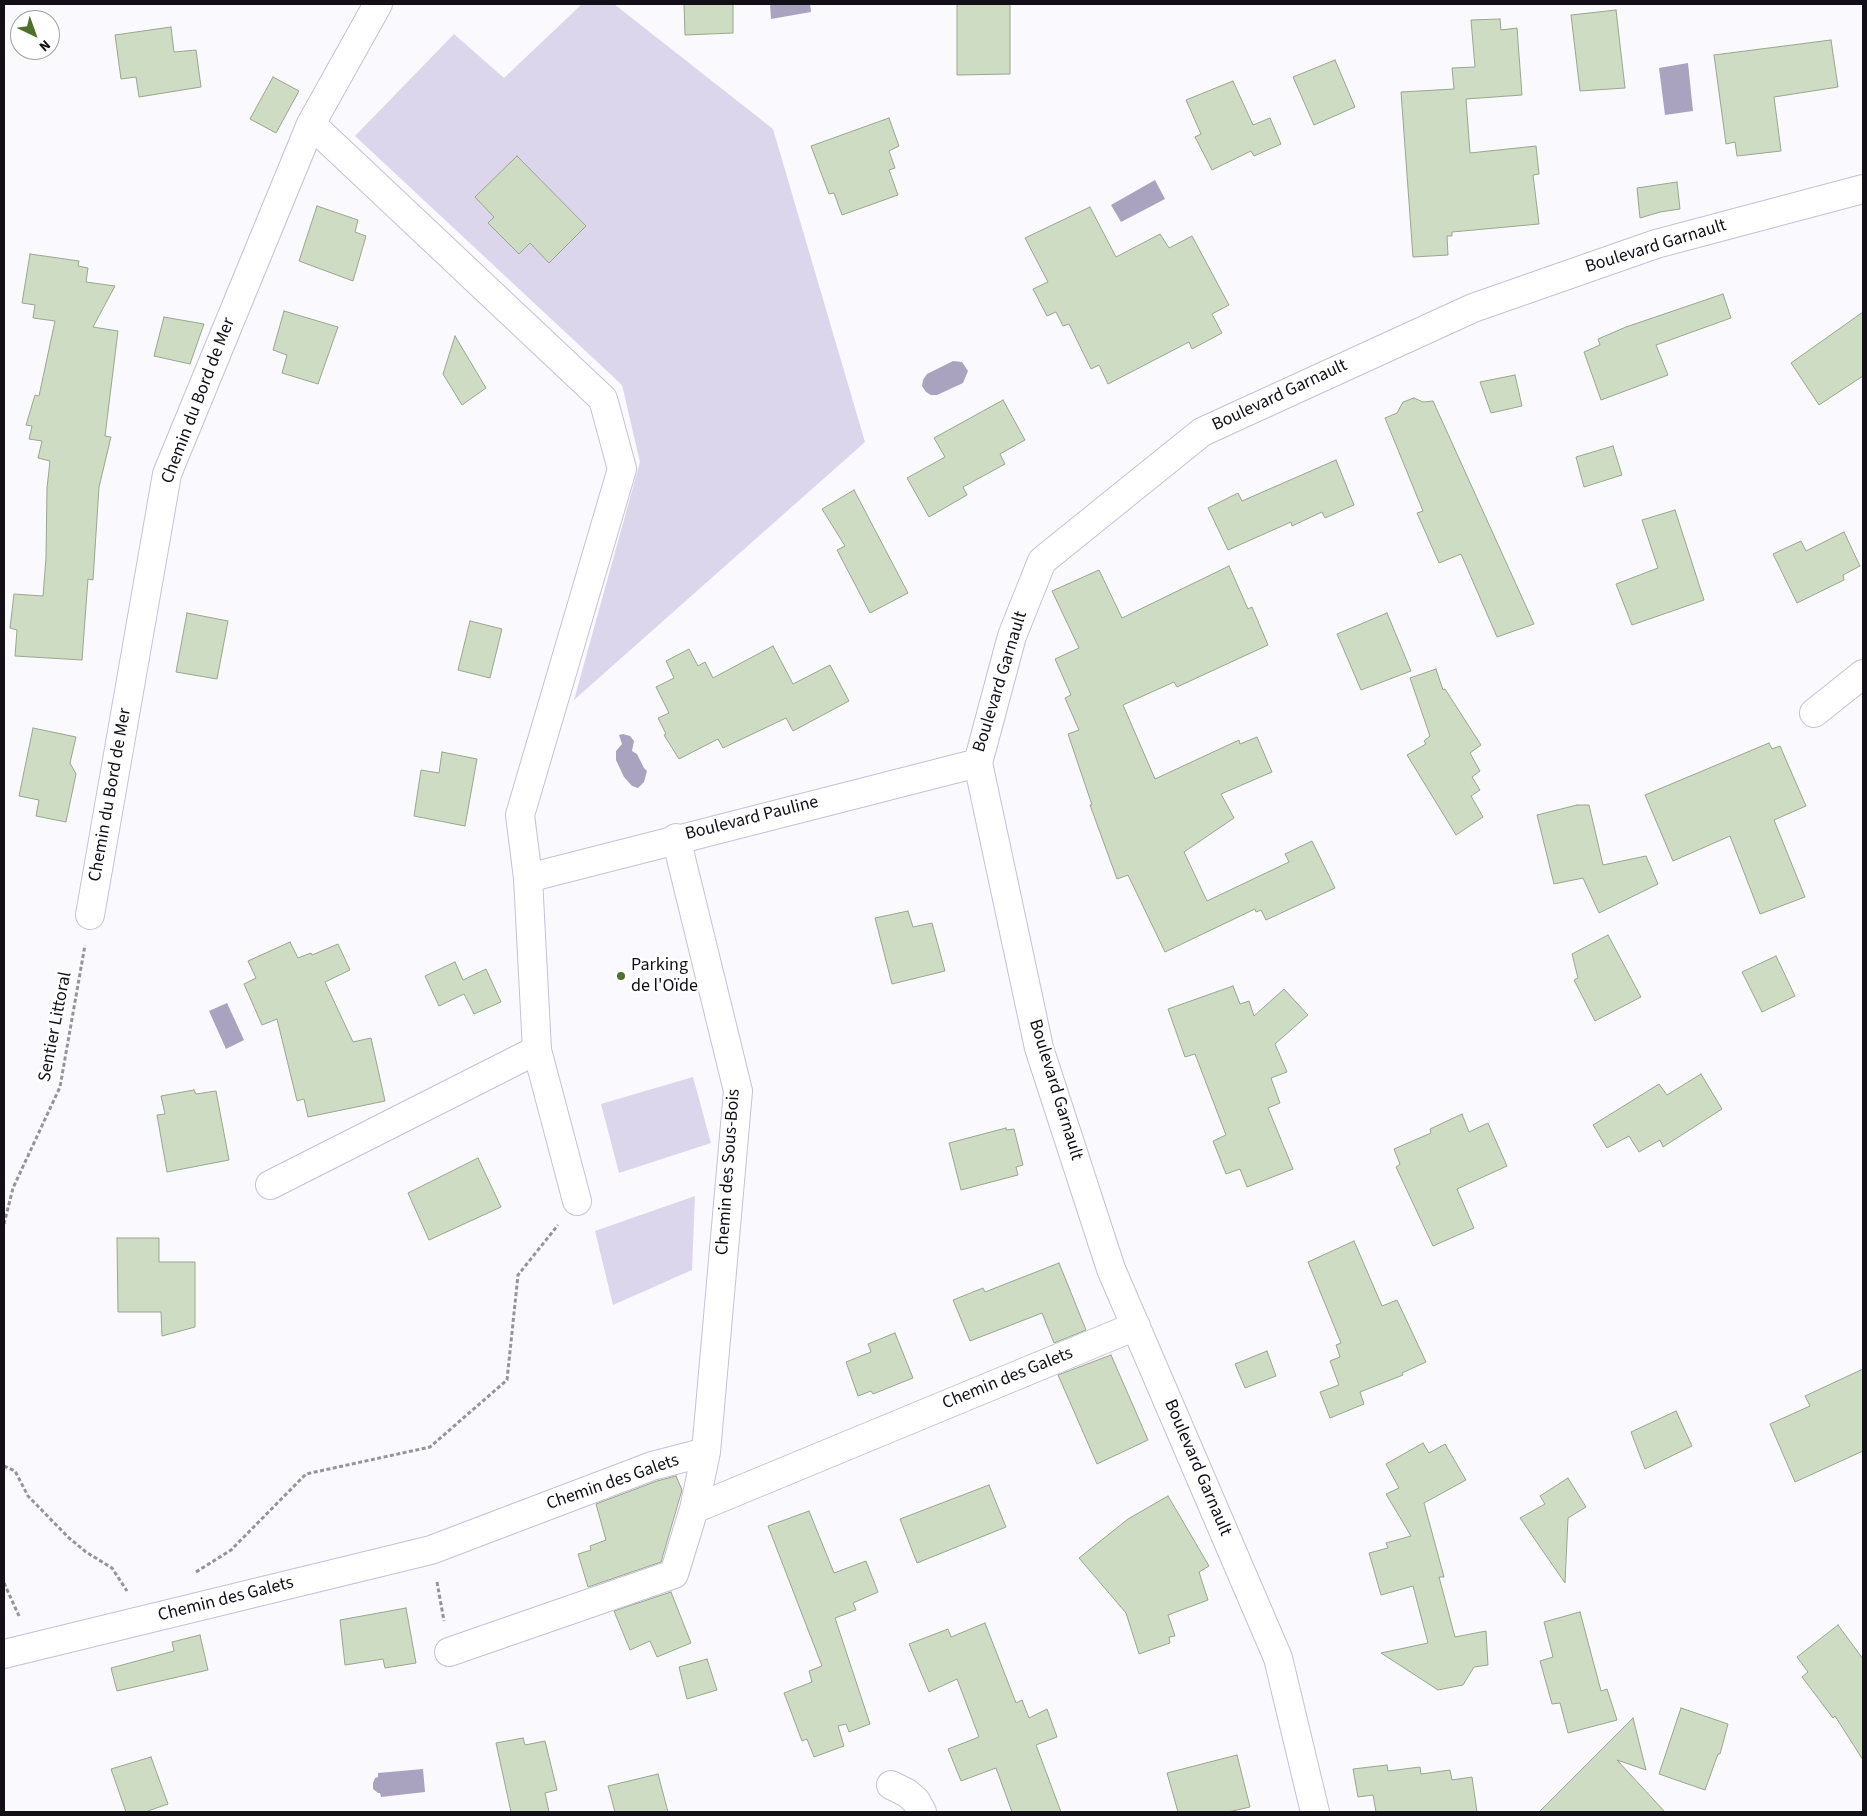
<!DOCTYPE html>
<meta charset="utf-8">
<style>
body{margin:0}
#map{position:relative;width:1867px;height:1816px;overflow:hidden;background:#faf9fe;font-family:"Source Sans 3",sans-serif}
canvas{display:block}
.frame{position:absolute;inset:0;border:5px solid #120f18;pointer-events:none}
.north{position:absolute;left:10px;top:10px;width:50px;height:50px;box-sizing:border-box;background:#fff;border:1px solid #a09fa3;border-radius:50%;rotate:138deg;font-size:14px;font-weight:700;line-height:20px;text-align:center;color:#120f18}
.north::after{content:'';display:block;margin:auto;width:18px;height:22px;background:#4d712a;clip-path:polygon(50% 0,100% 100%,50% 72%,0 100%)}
</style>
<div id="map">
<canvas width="1867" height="1816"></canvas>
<div class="frame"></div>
<div class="north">N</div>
</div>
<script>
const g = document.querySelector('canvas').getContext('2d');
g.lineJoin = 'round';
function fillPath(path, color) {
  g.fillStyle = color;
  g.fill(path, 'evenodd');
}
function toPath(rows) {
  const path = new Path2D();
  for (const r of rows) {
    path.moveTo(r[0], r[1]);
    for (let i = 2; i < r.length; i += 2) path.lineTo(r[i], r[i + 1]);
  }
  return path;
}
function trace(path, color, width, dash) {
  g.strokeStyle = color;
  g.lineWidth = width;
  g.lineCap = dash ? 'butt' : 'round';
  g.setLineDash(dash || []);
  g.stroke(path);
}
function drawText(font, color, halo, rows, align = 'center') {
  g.font = font + ' "Source Sans 3",sans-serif';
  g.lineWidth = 5;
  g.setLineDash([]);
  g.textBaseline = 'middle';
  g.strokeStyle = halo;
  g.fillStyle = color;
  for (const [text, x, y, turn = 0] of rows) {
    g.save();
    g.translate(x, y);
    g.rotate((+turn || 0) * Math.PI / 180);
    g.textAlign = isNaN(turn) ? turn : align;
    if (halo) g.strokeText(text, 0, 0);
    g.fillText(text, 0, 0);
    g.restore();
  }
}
const green = toPath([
 [582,4,614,4,773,129,865,442,574,700,640,462,622,385,355,136,454,34,504,78],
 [693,1077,711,1143,619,1173,601,1104],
 [695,1196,692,1270,613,1305,595,1231]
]);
const water = toPath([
 [770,4,810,4,811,12,771,19],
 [1688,63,1693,111,1665,115,1659,68],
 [1155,180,1165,199,1121,222,1111,205],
 [953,361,962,362,968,371,963,383,937,395,931,395,926,392,922,386,923,380,927,374],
 [623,734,630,736,634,741,632,751,637,754,644,768,647,771,644,782,638,788,632,786,624,777,616,760,616,751,622,744,619,735],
 [227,1003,244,1040,226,1049,209,1011],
 [423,1769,425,1792,381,1797,380,1793,378,1793,373,1789,373,1783,375,1778,378,1777,378,1773]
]);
const building = toPath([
 [684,4,733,4,733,33,685,35,684,4],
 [957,4,1010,4,1010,74,957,75,957,4],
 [1616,10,1625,88,1580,91,1571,15,1616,10],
 [1500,19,1501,30,1517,28,1522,95,1466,99,1470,153,1536,146,1539,174,1533,175,1539,224,1452,232,1452,236,1447,236,1448,255,1413,257,1401,92,1454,89,1452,68,1475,67,1471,20,1500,19],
 [171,27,174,52,196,50,201,87,139,97,136,77,121,79,115,35,171,27],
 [1831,40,1838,87,1774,97,1781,151,1737,156,1735,142,1726,144,1714,55,1831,40],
 [1335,60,1355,107,1314,125,1293,77,1335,60],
 [273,77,299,91,276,133,250,119,273,77],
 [1233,81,1253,125,1270,118,1281,144,1254,156,1251,151,1212,170,1195,137,1201,134,1186,100,1233,81],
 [889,118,899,146,889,151,895,168,889,170,898,195,842,215,834,193,829,194,811,146,889,118],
 [517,156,586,226,549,263,530,243,519,254,488,223,494,217,475,197,517,156],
 [1677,182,1680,209,1660,212,1640,218,1637,188,1677,182],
 [317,206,358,220,355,232,366,236,353,281,299,261,317,206],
 [1090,207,1116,257,1160,234,1169,248,1192,236,1229,305,1212,314,1222,333,1192,349,1189,342,1108,384,1099,365,1091,369,1069,324,1063,326,1056,312,1047,316,1033,289,1048,282,1025,238,1090,207],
 [30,254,79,261,78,266,88,268,86,282,115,286,93,327,118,331,105,436,111,437,99,487,93,580,88,579,82,660,15,656,17,630,10,628,14,594,43,596,46,558,47,488,50,461,38,458,42,441,29,439,32,426,26,425,35,395,39,396,55,321,33,318,35,305,22,303,30,254],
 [1723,294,1731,318,1656,345,1668,375,1601,400,1584,352,1600,345,1598,339,1626,327,1723,294],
 [284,311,338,327,318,384,282,373,287,355,273,350,284,311],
 [1863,312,1863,376,1819,405,1791,363,1863,312],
 [164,317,204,324,190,364,154,356,164,317],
 [455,336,486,388,462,405,443,374,455,336],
 [1515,375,1522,406,1491,413,1480,382,1515,375],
 [1414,398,1423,402,1433,401,1534,624,1497,637,1461,554,1439,563,1417,513,1423,511,1385,418,1397,413,1403,402,1414,398],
 [1003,400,1025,440,1000,454,1005,464,963,487,967,495,929,517,907,478,945,457,934,438,1003,400],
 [1613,446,1622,475,1584,487,1576,457,1613,446],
 [1336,460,1354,505,1325,518,1322,512,1292,526,1291,522,1228,550,1208,508,1238,493,1242,501,1336,460],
 [854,490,908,593,870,613,837,550,845,546,822,509,854,490],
 [1675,510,1704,600,1632,625,1616,584,1658,568,1642,520,1675,510],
 [1844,532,1860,566,1843,575,1844,580,1797,603,1773,554,1801,541,1806,551,1844,532],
 [1229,566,1248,609,1252,607,1268,645,1177,687,1174,682,1123,705,1155,779,1239,740,1240,744,1257,737,1272,772,1221,794,1234,818,1184,852,1207,901,1289,862,1285,854,1312,841,1335,888,1266,920,1261,910,1256,912,1255,909,1165,952,1128,875,1117,879,1090,805,1092,805,1068,734,1079,730,1065,698,1071,695,1055,659,1079,648,1052,591,1099,570,1122,618,1229,566],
 [187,613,228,621,217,679,176,672,187,613],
 [1387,613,1411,671,1361,690,1337,634,1387,613],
 [470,621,502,629,490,678,458,670,470,621],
 [773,646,793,684,830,665,849,701,793,731,786,718,723,748,718,739,679,759,664,735,666,734,658,718,669,713,656,687,674,678,666,661,689,649,698,666,705,662,713,678,773,646],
 [1436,669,1443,690,1445,689,1481,745,1470,753,1480,771,1472,777,1480,790,1471,796,1483,817,1456,835,1407,755,1426,744,1424,741,1430,736,1410,678,1436,669],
 [33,728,76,737,70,763,76,774,66,822,36,816,39,800,19,796,33,728],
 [1769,743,1772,749,1780,746,1806,806,1774,820,1805,897,1760,914,1730,836,1673,861,1645,795,1769,743],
 [442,752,477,759,465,826,414,816,421,770,439,773,442,752],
 [1577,805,1589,805,1603,865,1646,856,1658,884,1599,913,1583,878,1554,884,1537,815,1577,805],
 [908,911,913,927,932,923,945,971,892,984,875,918,908,911],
 [1608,935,1641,997,1595,1021,1574,980,1578,978,1572,954,1608,935],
 [290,942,298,958,311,953,312,955,338,944,350,970,325,982,353,1042,371,1038,385,1101,308,1117,304,1099,297,1101,277,1019,262,1025,244,984,256,978,248,961,290,942],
 [1776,956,1795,996,1762,1012,1742,972,1776,956],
 [455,962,463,980,486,969,501,1002,474,1014,464,994,439,1006,425,976,455,962],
 [1233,986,1240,1004,1249,1001,1254,1016,1284,989,1308,1015,1275,1044,1287,1072,1271,1078,1280,1103,1268,1108,1293,1169,1247,1187,1240,1169,1226,1174,1213,1141,1226,1135,1195,1054,1185,1057,1168,1009,1233,986],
 [1701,1074,1722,1109,1663,1147,1660,1140,1639,1152,1629,1136,1607,1148,1593,1125,1659,1084,1667,1095,1701,1074],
 [194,1090,196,1094,216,1091,229,1160,167,1172,157,1115,165,1114,161,1096,194,1090],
 [1462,1114,1469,1132,1488,1123,1507,1166,1457,1189,1474,1228,1433,1246,1396,1167,1400,1164,1394,1149,1431,1133,1430,1129,1462,1114],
 [1006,1128,1006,1130,1014,1129,1023,1165,1016,1167,1018,1175,961,1190,949,1143,1006,1128],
 [478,1158,501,1207,429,1240,408,1193,478,1158],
 [117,1238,159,1238,159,1262,195,1262,195,1327,162,1336,161,1312,118,1312,117,1238],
 [1354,1241,1382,1306,1397,1300,1426,1362,1402,1373,1403,1375,1360,1392,1364,1404,1330,1418,1320,1392,1339,1385,1330,1361,1340,1357,1336,1345,1341,1343,1308,1262,1354,1241],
 [1059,1263,1086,1330,1054,1343,1042,1313,970,1341,953,1300,983,1288,985,1292,1059,1263],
 [895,1333,913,1378,873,1394,871,1391,858,1396,846,1362,871,1352,868,1344,895,1333],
 [1267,1351,1276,1376,1245,1388,1235,1364,1267,1351],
 [1111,1355,1148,1440,1097,1464,1058,1375,1111,1355],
 [1863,1369,1863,1451,1795,1482,1770,1424,1810,1406,1805,1396,1863,1369],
 [1676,1411,1692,1446,1645,1469,1631,1432,1676,1411],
 [1423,1443,1429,1453,1445,1444,1466,1480,1424,1503,1444,1577,1439,1577,1455,1637,1486,1631,1488,1665,1474,1667,1463,1685,1438,1690,1381,1653,1428,1643,1413,1586,1381,1595,1369,1553,1388,1548,1386,1543,1411,1536,1386,1494,1399,1488,1386,1464,1423,1443],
 [676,1476,682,1490,661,1562,588,1587,578,1554,591,1550,590,1546,606,1540,596,1504,657,1481,676,1476],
 [1568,1478,1586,1507,1568,1518,1565,1583,1520,1518,1545,1504,1540,1496,1568,1478],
 [989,1485,1006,1527,917,1563,900,1519,989,1485],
 [1168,1496,1209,1566,1199,1572,1208,1600,1168,1615,1175,1636,1169,1637,1170,1643,1139,1654,1126,1613,1079,1558,1128,1519,1168,1496],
 [809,1511,834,1573,866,1561,878,1592,853,1603,856,1610,835,1618,870,1724,849,1732,846,1724,838,1726,844,1746,814,1757,807,1739,802,1741,784,1693,812,1682,809,1671,822,1666,768,1526,809,1511],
 [671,1592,691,1643,657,1657,650,1641,630,1650,614,1611,671,1592],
 [406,1608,416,1663,385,1668,383,1659,345,1665,340,1620,406,1608],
 [1580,1612,1601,1691,1607,1689,1617,1720,1568,1733,1560,1703,1552,1704,1540,1661,1553,1657,1544,1622,1580,1612],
 [985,1623,1016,1703,1022,1700,1029,1718,1047,1709,1057,1737,1036,1745,1061,1812,1012,1812,996,1768,961,1781,948,1749,979,1737,957,1679,929,1692,909,1644,948,1629,951,1637,985,1623],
 [1838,1625,1863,1659,1863,1760,1835,1716,1833,1718,1802,1677,1808,1672,1797,1657,1838,1625],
 [200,1635,208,1670,117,1691,111,1668,174,1651,172,1642,200,1635],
 [707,1659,717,1690,687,1699,679,1667,707,1659],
 [1681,1708,1728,1724,1720,1754,1718,1754,1705,1790,1659,1774,1681,1708],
 [1633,1718,1646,1770,1617,1760,1665,1812,1539,1812,1633,1718],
 [523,1738,525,1745,545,1741,557,1790,545,1793,549,1812,511,1812,496,1743,523,1738],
 [1237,1755,1250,1807,1228,1812,1178,1812,1167,1773,1237,1755],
 [151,1757,168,1804,145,1812,126,1812,111,1769,151,1757],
 [1387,1765,1388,1771,1420,1767,1421,1774,1450,1770,1452,1780,1472,1777,1477,1812,1376,1812,1373,1795,1358,1797,1353,1769,1387,1765],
 [658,1774,668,1812,615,1812,608,1786,658,1774]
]);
const path = toPath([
 [4,1224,13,1188,60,1087,85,945],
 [4,1466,15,1471,28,1496,68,1537,86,1552,112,1568,127,1591],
 [196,1572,231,1550,306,1474,430,1447,507,1380,518,1275,558,1225],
 [437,1582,444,1621],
 [4,1583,19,1616]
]);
const minor = toPath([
 [311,124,603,399,622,469,520,815,528,878,537,1050,577,1201],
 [1814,713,1863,674],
 [676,838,738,1091,706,1452,694,1509,1136,1326],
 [528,878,978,763],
 [90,915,167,474,311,124,378,4],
 [270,1185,537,1050],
 [449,1652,674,1574,694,1509],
 [4,1654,431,1550,652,1466,706,1452],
 [891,1785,907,1793,916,1801,922,1812],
 [1315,1812,1278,1658,1111,1269,1039,1048,978,763,1012,636,1042,561,1202,432,1473,308,1656,244,1863,189]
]);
const markers = [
 [621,976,5,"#4d712a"]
];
const streetNames = [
 ["Boulevard Garnault",1656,247,-17],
 ["Boulevard Garnault",1280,396,-25],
 ["Chemin du Bord de Mer",199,401,-69],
 ["Boulevard Garnault",1001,682,-73],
 ["Chemin du Bord de Mer",111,795,-80],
 ["Boulevard Pauline",752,819,-14],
 ["Sentier Littoral",56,1027,-79],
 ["Boulevard Garnault",1055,1090,73],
 ["Chemin des Sous-Bois",729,1172,-86],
 ["Chemin des Galets",1008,1379,-22],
 ["Boulevard Garnault",1197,1468,67],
 ["Chemin des Galets",613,1483,-19],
 ["Chemin des Galets",226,1600,-14]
];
const poiNames = [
 ["Parking",631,966],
 ["de l'Oïde",631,987]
];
fillPath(green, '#dbd6eb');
fillPath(water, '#aaa3bf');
fillPath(building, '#cedcc4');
trace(building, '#99a68f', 1);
trace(minor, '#c6c0d9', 30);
trace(path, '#96949b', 3, [4, 2.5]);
trace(minor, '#fff', 28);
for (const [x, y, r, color] of markers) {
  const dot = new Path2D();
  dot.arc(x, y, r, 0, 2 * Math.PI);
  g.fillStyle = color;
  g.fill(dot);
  trace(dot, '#fff', 2);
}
drawText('18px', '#120f18', '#fff', streetNames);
drawText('18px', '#120f18', '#fff', poiNames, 'left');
</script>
